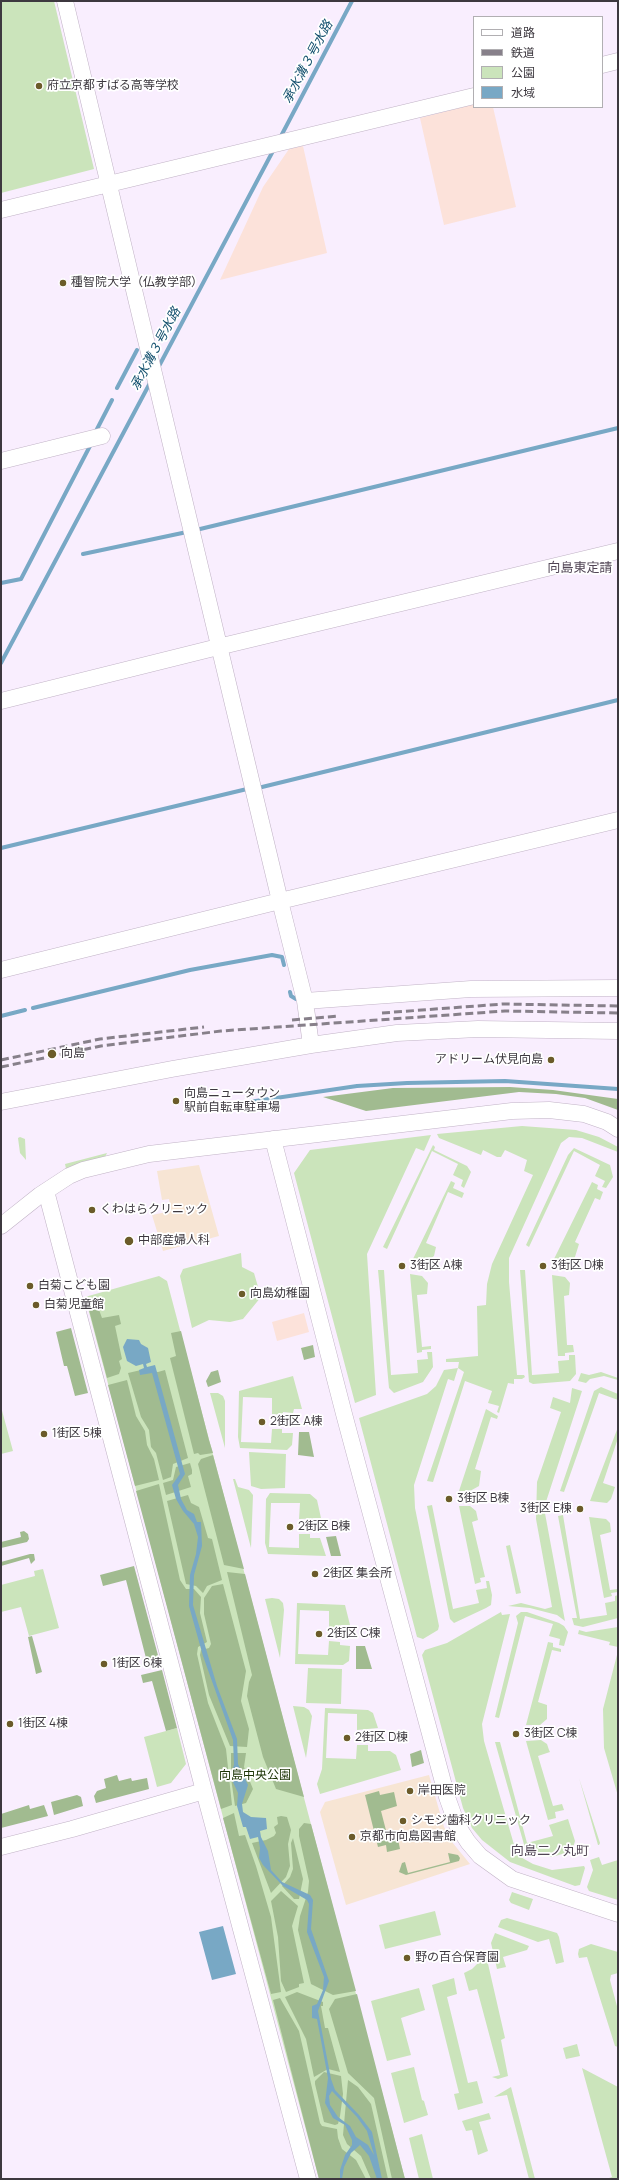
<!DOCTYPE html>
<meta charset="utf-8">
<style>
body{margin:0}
#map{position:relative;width:619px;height:2180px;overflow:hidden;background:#f9eefe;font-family:Manrope,"Noto Sans JP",sans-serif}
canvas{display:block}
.frame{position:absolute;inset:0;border:2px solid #3d383f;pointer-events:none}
.legend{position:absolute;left:473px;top:16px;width:130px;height:92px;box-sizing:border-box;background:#fff;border:1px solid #b1afb2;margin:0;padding:5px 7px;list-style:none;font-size:12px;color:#3d383f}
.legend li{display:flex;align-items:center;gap:8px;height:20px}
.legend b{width:20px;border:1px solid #b1afb2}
</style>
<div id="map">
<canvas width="619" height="2180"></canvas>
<div class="frame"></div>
<ul class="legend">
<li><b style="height:5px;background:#fff"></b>道路</li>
<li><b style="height:5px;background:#87808a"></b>鉄道</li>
<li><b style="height:11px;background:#cbe4bb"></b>公園</li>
<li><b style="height:11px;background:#78a8c5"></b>水域</li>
</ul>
</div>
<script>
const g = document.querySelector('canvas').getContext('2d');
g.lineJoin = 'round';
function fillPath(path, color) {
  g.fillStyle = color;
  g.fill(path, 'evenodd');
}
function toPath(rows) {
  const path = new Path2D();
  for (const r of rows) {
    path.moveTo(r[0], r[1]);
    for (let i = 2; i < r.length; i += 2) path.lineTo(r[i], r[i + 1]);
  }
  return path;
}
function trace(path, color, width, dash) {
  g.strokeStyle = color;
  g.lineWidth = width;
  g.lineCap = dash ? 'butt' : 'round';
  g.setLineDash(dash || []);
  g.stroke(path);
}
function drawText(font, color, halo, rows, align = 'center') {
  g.font = font + ' Manrope,"Noto Sans JP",sans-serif';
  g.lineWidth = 3.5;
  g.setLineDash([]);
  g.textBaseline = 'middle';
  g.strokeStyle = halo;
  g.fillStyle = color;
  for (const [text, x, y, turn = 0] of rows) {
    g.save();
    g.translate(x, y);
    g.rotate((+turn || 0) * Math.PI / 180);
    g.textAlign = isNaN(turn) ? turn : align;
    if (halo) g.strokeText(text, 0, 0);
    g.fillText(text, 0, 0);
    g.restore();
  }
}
const commercial = toPath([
 [199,1165,219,1236,163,1251,152,1215,171,1211,169,1199,162,1200,157,1171],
 [429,1775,444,1827,452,1842,470,1864,346,1905,320,1812,325,1802]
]);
const industrial = toPath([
 [474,104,474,107,493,107,516,207,444,225,420,118],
 [303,146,327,253,220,280,263,187,289,149],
 [304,1313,309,1332,277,1341,272,1322]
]);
const green = toPath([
 [1,1,54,1,94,169,1,193],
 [522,1126,576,1130,599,1137,618,1147,618,1152,582,1138,569,1137,561,1143,509,1258,509,1282,517,1375,524,1375,525,1377,522,1379,514,1379,514,1384,508,1383,499,1413,497,1412,499,1406,488,1403,492,1391,465,1381,433,1482,427,1481,464,1372,458,1368,454,1381,448,1379,414,1485,415,1508,439,1626,438,1630,423,1639,417,1637,359,1418,427,1394,436,1386,444,1370,458,1368,459,1362,446,1362,446,1359,478,1356,477,1306,486,1305,487,1284,492,1264,533,1175,524,1171,527,1160,505,1150,501,1157,497,1157,483,1150,481,1155,439,1138,437,1134],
 [431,1135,424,1151,416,1148,367,1254,376,1395,355,1403,294,1173,310,1150],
 [20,1137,25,1139,26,1160,20,1153,18,1138],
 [433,1145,435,1147,434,1150,467,1166,471,1172,464,1188,461,1186,463,1180,453,1175,458,1164,432,1151,387,1249,383,1247],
 [574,1148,610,1165,613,1177,606,1188,602,1187,605,1181,595,1176,600,1165,574,1151,529,1247,526,1245,568,1155],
 [107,1153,104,1159,67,1173,65,1164],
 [451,1181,455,1183,453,1188,464,1193,462,1198,448,1192,426,1243,436,1247,434,1256,427,1261,413,1259],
 [592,1182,598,1185,597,1189,603,1192,600,1200,595,1198,575,1242,579,1244,574,1260,569,1262,554,1259],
 [241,1253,242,1267,254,1273,261,1297,243,1319,230,1322,209,1320,192,1328,180,1276,183,1269],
 [378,1270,384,1270,391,1375,418,1373,417,1360,428,1359,427,1352,432,1352,433,1367,423,1382,394,1393,389,1388],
 [520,1270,525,1270,532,1375,559,1373,558,1361,569,1360,569,1355,575,1355,576,1374,570,1381,533,1384,529,1382],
 [410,1274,422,1276,428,1283,427,1294,417,1295,422,1347,431,1346,431,1349,422,1350,422,1352,417,1353],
 [552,1275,565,1277,570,1283,569,1295,564,1296,567,1345,573,1345,574,1352,565,1353,565,1356,558,1356],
 [159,1276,167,1281,405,2179,319,2179,85,1297],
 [601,1372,618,1378,618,1380,604,1376,590,1379,586,1383,578,1381,581,1373,589,1375],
 [293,1376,302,1409,294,1409,293,1413,283,1412,283,1415,272,1414,272,1398,243,1397,241,1442,271,1443,272,1429,282,1429,282,1433,293,1433,292,1445,287,1450,240,1448,238,1437,239,1391],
 [601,1387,618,1394,618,1400,599,1393,564,1492,560,1491,594,1391],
 [572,1388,582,1391,544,1508,565,1621,557,1615,530,1608,508,1606,521,1603,545,1609,552,1607,536,1519,537,1482,561,1412,550,1408,553,1397,570,1403],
 [210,1393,218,1393,223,1396,225,1401,225,1448],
 [1,1407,13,1451,1,1454],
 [486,1409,498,1416,497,1419,491,1417,475,1469,481,1471,479,1486,470,1491,459,1491],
 [618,1427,618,1438,603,1483,615,1487,611,1499,607,1503,590,1501],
 [249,1452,286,1454,285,1488,261,1489,251,1486],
 [233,1479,235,1479,238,1487,249,1490,253,1495,251,1548],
 [270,1493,310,1494,317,1500,321,1518,299,1519,300,1503,271,1503,269,1547,299,1548,299,1534,310,1534,310,1538,320,1538,326,1556,268,1554,265,1543,266,1499],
 [432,1505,453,1609,479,1603,476,1590,487,1588,486,1581,489,1581,492,1595,491,1605,486,1608,454,1623,450,1619,427,1506],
 [459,1506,470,1506,476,1511,478,1520,472,1522,485,1577,480,1578,481,1582,475,1584],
 [563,1515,580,1619,607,1615,605,1603,615,1601,615,1596,618,1595,618,1618,583,1627,574,1625,572,1618,577,1618,558,1516],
 [589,1517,606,1519,610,1523,611,1532,600,1535,610,1590,618,1589,618,1592,611,1593,612,1596,604,1598],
 [510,1545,521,1593,516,1594,506,1546],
 [43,1569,59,1628,29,1636,21,1607,1,1612,1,1585,35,1576,34,1571],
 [272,1598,279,1599,283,1603,284,1610,280,1658,265,1599],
 [297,1603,345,1605,350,1625,341,1625,340,1627,329,1627,329,1611,300,1610,298,1654,328,1655,329,1641,340,1642,340,1645,350,1646,349,1661,343,1665,295,1664],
 [501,1612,502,1615,510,1614,482,1724,484,1741,517,1855,533,1864,552,1870,584,1866,585,1868,580,1885,575,1886,510,1862,482,1840,472,1828,463,1808,422,1655,425,1650,447,1643],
 [521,1612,527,1612,559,1623,564,1626,568,1632,564,1646,559,1645,560,1639,549,1636,553,1624,525,1616,499,1718,495,1717,518,1623,516,1616],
 [618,1627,618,1647,609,1645,610,1642,578,1634,579,1630,586,1632],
 [548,1642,553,1643,553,1647,561,1649,561,1652,552,1650,538,1702,547,1705,547,1719,540,1725,526,1725],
 [618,1651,618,1796,604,1748,603,1709],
 [308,1668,342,1669,341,1704,306,1703],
 [293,1706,304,1707,309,1710,312,1716,306,1758],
 [325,1708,368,1710,373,1713,378,1728,357,1730,357,1714,328,1713,326,1758,356,1759,357,1745,368,1745,368,1751,390,1751,396,1755,401,1770,320,1794,317,1784,322,1769],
 [177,1728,186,1764,171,1783,157,1787,144,1737],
 [541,1740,547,1744,549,1750,550,1752,538,1756,553,1806,562,1804,564,1810,555,1812,556,1818,548,1820,526,1741],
 [495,1742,500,1742,527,1843,553,1836,549,1825,568,1819,575,1841,572,1851,552,1857,528,1851,525,1848],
 [579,1778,600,1843,599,1845,598,1845],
 [599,1857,602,1865,618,1860,618,1900,589,1891,587,1887,593,1870,590,1860],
 [512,1892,533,1899,529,1910,511,1903,509,1900],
 [435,1911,441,1935,385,1949,379,1925],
 [507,1918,557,1933,559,1937,564,1962,556,1964,549,1939,538,1942,498,1927,501,1920],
 [495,1933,529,1946,527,1950,503,1957,506,1967,497,1969,491,1943],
 [591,1944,618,1952,618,1973,611,1975,610,1980,618,2010,618,2047,615,2046,587,1957,579,1958,578,1954,579,1949],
 [486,1955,505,2038,501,2040,508,2076,498,2079,492,2077,500,2075,477,1989,469,1991,464,1973,472,1969],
 [454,1978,457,1994,447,1997,468,2083,477,2081,483,2103,458,2110,454,2094,459,2093,432,1985],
 [419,1988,425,2010,401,2018,411,2055,387,2061,371,2001],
 [577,2044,580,2056,566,2059,563,2048],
 [414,2067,422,2100,424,2101,428,2115,404,2123,391,2073],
 [582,2068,618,2087,618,2179,606,2179,612,2177],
 [511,2087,535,2179,529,2179,507,2095,494,2097],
 [489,2113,491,2119,479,2122,488,2151,478,2155,472,2130,466,2131,462,2121],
 [422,2134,433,2179,419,2179,409,2138]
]);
const forest = toPath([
 [510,1087,553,1090,618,1099,618,1110,585,1098,556,1094,519,1092,366,1111,323,1097,393,1088],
 [98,1307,102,1318,119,1315,121,1324,115,1326,122,1359,119,1361,121,1368,119,1374,107,1378,89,1310],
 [71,1328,88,1393,75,1396,67,1366,64,1366,56,1332],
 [181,1331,209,1440,213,1453,200,1455,198,1453,194,1454,170,1358,176,1356,171,1333],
 [313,1345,315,1357,304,1360,301,1348],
 [141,1370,158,1372,165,1370,188,1458,173,1464,171,1477,163,1480,156,1453,151,1447,149,1430,141,1417,128,1373],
 [218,1370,221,1382,208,1387,206,1381,211,1372],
 [127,1380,136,1416,145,1431,147,1445,154,1459,159,1480,135,1486,108,1385],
 [299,1432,309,1432,314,1457,298,1455],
 [213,1455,244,1569,224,1565,198,1464,201,1459],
 [190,1463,192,1470,192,1474,188,1476,191,1487,166,1495,163,1483,173,1480,176,1467],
 [159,1484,180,1580,186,1589,194,1589,201,1597,200,1613,207,1642,198,1647,197,1654,208,1703,226,1749,232,1805,221,1809,136,1491],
 [188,1495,191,1503,199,1507,208,1538,212,1539,222,1580,207,1586,203,1593,196,1586,186,1584,167,1501],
 [24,1531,28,1534,29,1539,27,1542,1,1548,1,1542,21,1537,20,1532],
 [336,1536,341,1556,331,1556,326,1537],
 [30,1554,34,1554,35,1560,31,1564,29,1558,1,1566,1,1562],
 [134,1566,159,1659,147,1662,126,1580,103,1586,100,1575],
 [227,1572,245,1574,304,1797,276,1789,263,1757,247,1696,249,1682,252,1675],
 [223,1584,246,1671,241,1701,249,1729,247,1747,230,1746,209,1695,200,1655,201,1650,209,1648,211,1644,204,1614,204,1598,212,1586],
 [32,1636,42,1672,36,1674,28,1637],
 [356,1646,365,1646,372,1669,356,1669],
 [162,1670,177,1728,166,1731,152,1681,143,1683,141,1675],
 [421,1750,424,1763,412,1767,410,1754],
 [231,1753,246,1753,244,1767,253,1789,246,1803,235,1806,231,1778],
 [117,1775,119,1781,131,1778,132,1781,147,1778,149,1789,96,1803,94,1796,97,1791,106,1788,104,1779],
 [379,1791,380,1795,394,1792,397,1806,381,1811,389,1842,398,1839,400,1849,387,1852,386,1845,378,1847,365,1795],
 [77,1795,81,1797,83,1806,54,1815,51,1802],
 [29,1805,30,1809,44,1805,48,1816,1,1828,1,1814],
 [234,1813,239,1836,245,1835,256,1866,271,1917,281,1992,271,1994,223,1818],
 [281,1816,287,1817,291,1830,288,1844,290,1866,286,1877,271,1893,252,1843,266,1840,274,1836,276,1833,274,1827,278,1824,277,1817],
 [304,1823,311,1824,356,1991,333,1995,311,1984,298,1930,300,1916,308,1892,309,1881,299,1836,299,1829],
 [293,1838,303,1879,299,1899,294,1899,282,1886,290,1877,293,1869,291,1843],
 [448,1853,458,1855,460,1858,459,1861,406,1875,399,1872,402,1863,405,1862,408,1873,450,1862],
 [281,1891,298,1906,292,1926,304,1983,299,1984,299,1987,286,1992,281,1981,278,1937,271,1901],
 [297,1992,323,2002,323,2006,321,2006,325,2028,328,2028,340,2072,328,2069,314,2077,306,2039,285,1997],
 [357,1994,405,2179,392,2179,374,2098,348,2073,329,2009,335,1999],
 [280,1998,299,2031,320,2123,322,2126,337,2129,338,2138,342,2149,356,2160,366,2179,319,2179,273,2000],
 [324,2072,341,2076,343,2094,340,2116,338,2124,335,2125,324,2122,315,2084,315,2081],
 [348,2080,358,2087,371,2104,388,2179,371,2179,361,2156,347,2144,343,2135]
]);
const water = toPath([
 [127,1339,139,1340,141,1344,148,1348,151,1362,146,1364,147,1367,155,1365,185,1474,178,1485,181,1499,187,1510,194,1514,197,1522,201,1522,202,1546,194,1575,193,1605,217,1686,237,1739,238,1764,248,1785,242,1804,243,1812,251,1817,266,1818,267,1829,260,1831,261,1837,268,1851,271,1870,282,1882,310,1895,313,1900,311,1929,329,1981,318,2011,331,2079,335,2090,359,2115,372,2132,382,2179,377,2179,369,2156,360,2145,351,2153,344,2167,342,2179,340,2179,340,2170,345,2155,352,2145,352,2140,345,2125,333,2118,325,2103,328,2078,317,2019,312,2018,312,2006,317,2004,323,1990,324,1977,307,1932,309,1904,307,1900,283,1886,263,1865,259,1858,260,1848,258,1837,250,1839,246,1827,243,1827,237,1806,238,1793,231,1778,234,1764,233,1740,203,1656,189,1606,190,1575,196,1554,198,1537,194,1524,183,1511,176,1499,172,1485,180,1474,152,1373,140,1375,139,1370,144,1368,143,1364,136,1366,127,1361,123,1347],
 [332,2091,357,2117,367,2131,374,2155,368,2145,356,2137,350,2126,338,2117,330,2105,329,2096],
 [223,1926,236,1974,212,1980,199,1932]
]);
const stream = toPath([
 [280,138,352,1],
 [158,368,274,149],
 [117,388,137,350],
 [96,431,112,400],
 [196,530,618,428],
 [83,554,187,532],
 [1,583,21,579,91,444],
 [1,663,151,381],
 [258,788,618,700],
 [1,848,247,789],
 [290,992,291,996,296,999],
 [33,1008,190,970,272,955,282,957,284,965],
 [1,1016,25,1010],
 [242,1103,357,1086,407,1083,505,1081,618,1089]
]);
const minor = toPath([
 [65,1,280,901,618,820],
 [602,65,618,61],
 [1,210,474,96],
 [1,461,102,436],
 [1,701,218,647,618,551],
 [1,970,280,901,305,1001,311,1045],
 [305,1001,471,989,618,988],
 [1,1102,172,1069,311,1045,397,1033,478,1029,618,1031],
 [273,1139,344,1414,447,1797,457,1825,468,1842,480,1856,512,1879,618,1914],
 [46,1191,204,1791,308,2179],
 [1,1226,40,1195,69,1176,83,1170,149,1154,512,1111,549,1110,584,1114,607,1122,618,1129],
 [1,1847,72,1829,204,1791]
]);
const rail = toPath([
 [382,1013,503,1004,618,1006],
 [292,1020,338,1016],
 [1,1060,100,1039,204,1027],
 [1,1067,101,1046,221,1031,505,1011,618,1013]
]);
const markers = [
 [39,86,4,"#6b5b29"],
 [63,283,4,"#6b5b29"],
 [52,1054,5,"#6b5b29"],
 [551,1060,4,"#6b5b29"],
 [176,1101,4,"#6b5b29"],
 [92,1210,4,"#6b5b29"],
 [129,1241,5,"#6b5b29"],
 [402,1266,4,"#6b5b29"],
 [543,1266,4,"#6b5b29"],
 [30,1286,4,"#6b5b29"],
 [242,1294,4,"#6b5b29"],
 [36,1305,4,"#6b5b29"],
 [262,1422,4,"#6b5b29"],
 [44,1434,4,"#6b5b29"],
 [449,1499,4,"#6b5b29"],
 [580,1509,4,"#6b5b29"],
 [290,1527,4,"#6b5b29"],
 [315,1574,4,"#6b5b29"],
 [319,1634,4,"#6b5b29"],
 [104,1664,4,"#6b5b29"],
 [10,1724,4,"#6b5b29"],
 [516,1734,4,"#6b5b29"],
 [347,1738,4,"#6b5b29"],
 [410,1791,4,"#6b5b29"],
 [403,1821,4,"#6b5b29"],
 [352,1837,4,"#6b5b29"],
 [407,1958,4,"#6b5b29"]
];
const poiNames = [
 ["府立京都すばる高等学校",47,86],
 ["種智院大学（仏教学部）",71,283],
 ["向島",61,1054],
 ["アドリーム伏見向島",543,1060,"right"],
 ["向島ニュータウン",184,1094],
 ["駅前自転車駐車場",184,1108],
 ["くわはらクリニック",100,1210],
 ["中部産婦人科",138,1241],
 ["3街区 A棟",410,1266],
 ["3街区 D棟",551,1266],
 ["白菊こども園",38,1286],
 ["向島幼稚園",250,1294],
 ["白菊児童館",44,1305],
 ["2街区 A棟",270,1422],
 ["1街区 5棟",52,1434],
 ["3街区 B棟",457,1499],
 ["3街区 E棟",572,1509,"right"],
 ["2街区 B棟",298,1527],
 ["2街区 集会所",323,1574],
 ["2街区 C棟",327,1634],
 ["1街区 6棟",112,1664],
 ["1街区 4棟",18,1724],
 ["3街区 C棟",524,1734],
 ["2街区 D棟",355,1738],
 ["岸田医院",418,1791],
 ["シモジ歯科クリニック",411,1821],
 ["京都市向島図書館",360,1837],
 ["野の百合保育園",415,1958]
];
const parkNames = [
 ["向島中央公園",255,1776]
];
const waterNames = [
 ["承水溝３号水路",308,62,-62],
 ["承水溝３号水路",156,349,-62]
];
const neighbourhoodNames = [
 ["向島東定請",580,568],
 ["向島二ノ丸町",550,1851]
];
fillPath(commercial, '#f7e5d4');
fillPath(industrial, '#fce2da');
fillPath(green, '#cbe4bb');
fillPath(forest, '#a1bb90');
fillPath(water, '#78a8c5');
trace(stream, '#78a8c5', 4);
trace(minor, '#c1b3c6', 17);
trace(minor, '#fff', 16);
trace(rail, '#87808a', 3, [8, 4]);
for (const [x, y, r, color] of markers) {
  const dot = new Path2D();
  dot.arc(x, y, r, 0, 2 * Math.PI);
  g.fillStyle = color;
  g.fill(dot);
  trace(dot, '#fff', 1.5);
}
drawText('12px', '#3d383f', '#fff', poiNames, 'left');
drawText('12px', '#1b3304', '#fff', parkNames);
drawText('italic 13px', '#15516f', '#fff', waterNames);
drawText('13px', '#524656', '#fff', neighbourhoodNames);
</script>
